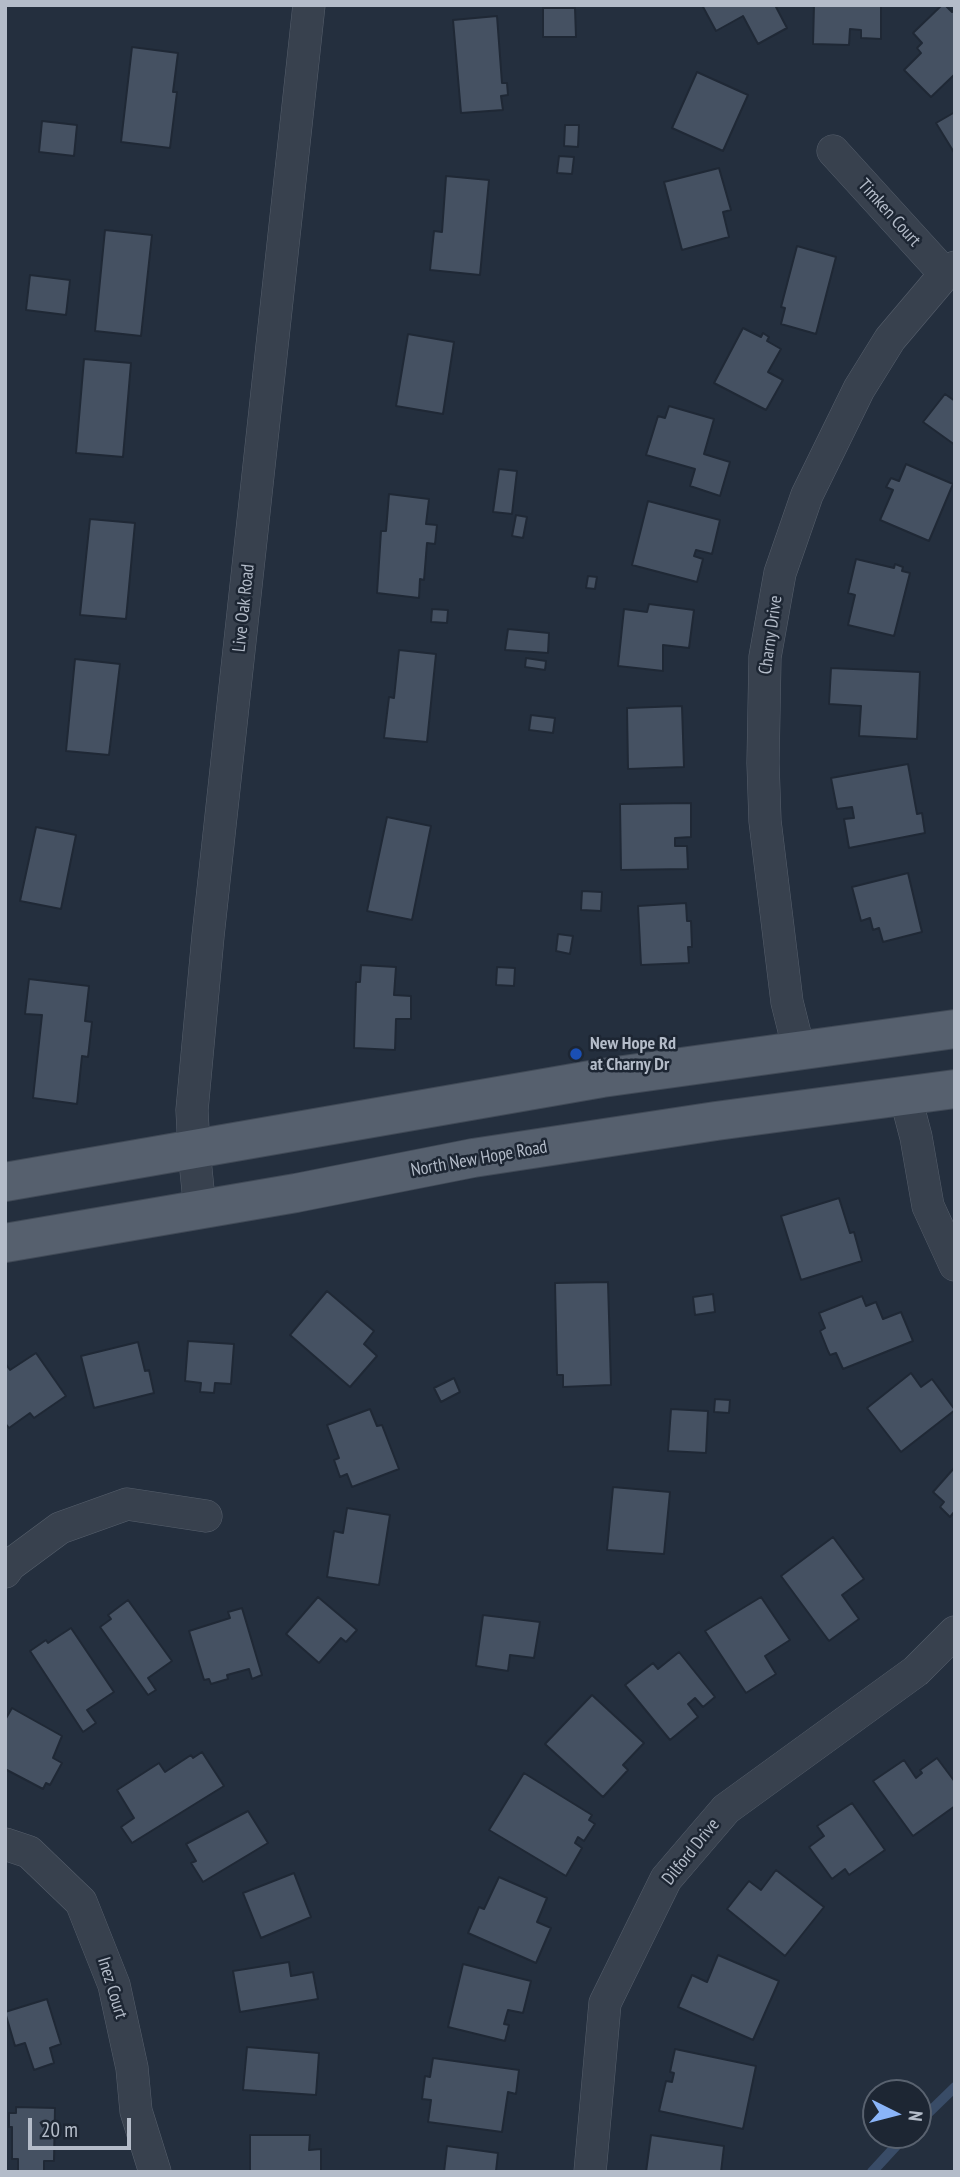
<!DOCTYPE html>
<style>
body{margin:0}
#map{position:relative;width:960px;height:2177px;overflow:hidden;background:#242f3e;font-family:"PT Sans Narrow",sans-serif}
canvas{display:block}
.frame{position:absolute;inset:0;border:7px solid #b4bcc9;pointer-events:none}
.north{position:absolute;left:862px;top:2079px;width:70px;height:70px;box-sizing:border-box;background:#1d2633;border:2px solid #59626f;border-radius:50%;rotate:96deg;font-size:19px;font-weight:700;line-height:28px;text-align:center;color:#b4bcc9}
.north::after{content:'';display:block;margin:auto;width:24px;height:32px;background:#8ab4f8;clip-path:polygon(50% 0,100% 100%,50% 72%,0 100%)}
.scale{position:absolute;left:28px;top:2118px;width:103px;height:32px;box-sizing:border-box;border:4px solid #b4bcc9;border-top:0;padding-left:9px;font-size:21px;line-height:24px;white-space:nowrap;color:#b4bcc9;-webkit-text-stroke:5px #1d2633;paint-order:stroke}
</style>
<div id="map">
<canvas width="960" height="2177"></canvas>
<div class="frame"></div>
<div class="north">N</div>
<div class="scale">20 m</div>
</div>
<script>
const g = document.querySelector('canvas').getContext('2d');
g.lineJoin = 'round';
function toPath(rows) {
  const path = new Path2D();
  for (const r of rows) {
    path.moveTo(r[0], r[1]);
    for (let i = 2; i < r.length; i += 2) path.lineTo(r[i], r[i + 1]);
  }
  return path;
}
function trace(path, color, width, dash) {
  g.strokeStyle = color;
  g.lineWidth = width;
  g.lineCap = dash ? 'butt' : 'round';
  g.setLineDash(dash || []);
  g.stroke(path);
}
function fillPath(path, color) {
  g.fillStyle = color;
  g.fill(path, 'evenodd');
}
function drawText(font, color, halo, rows, align = 'center') {
  g.font = font + ' "PT Sans Narrow",sans-serif';
  g.lineWidth = 5;
  g.setLineDash([]);
  g.textBaseline = 'middle';
  g.strokeStyle = halo;
  g.fillStyle = color;
  for (const [text, x, y, turn = 0] of rows) {
    g.save();
    g.translate(x, y);
    g.rotate((+turn || 0) * Math.PI / 180);
    g.textAlign = isNaN(turn) ? turn : align;
    if (halo) g.strokeText(text, 0, 0);
    g.fillText(text, 0, 0);
    g.restore();
  }
}
const stream = toPath([
 [918,2123,955,2087],
 [872,2172,906,2135]
]);
const building = toPath([
 [702,5,775,5,787,28,758,44,743,16,716,31,702,5],
 [814,5,881,5,881,39,861,38,861,30,850,29,849,45,813,44,814,5],
 [942,5,945,5,952,12,955,9,955,74,931,97,904,70,921,53,917,48,922,43,913,33,942,5],
 [543,8,575,8,576,37,543,37,543,8],
 [497,16,502,83,507,83,508,95,501,96,503,110,461,113,453,20,497,16],
 [132,47,178,53,173,92,177,92,170,148,121,142,132,47],
 [697,72,748,95,723,151,672,128,697,72],
 [955,112,955,154,936,123,955,112],
 [42,121,77,125,74,156,39,152,42,121],
 [565,125,579,125,578,147,564,146,565,125],
 [559,156,574,157,572,174,557,173,559,156],
 [719,168,731,210,723,212,729,237,682,250,664,182,719,168],
 [446,176,489,180,480,275,430,270,434,231,442,232,446,176],
 [105,230,152,235,141,336,95,331,105,230],
 [797,246,836,257,816,334,781,324,785,308,781,307,797,246],
 [30,275,70,280,66,315,26,310,30,275],
 [743,328,761,337,763,333,769,337,767,341,781,349,768,372,783,380,766,410,714,383,743,328],
 [408,334,454,342,443,414,396,406,408,334],
 [84,359,131,363,123,457,76,453,84,359],
 [945,394,955,401,955,445,923,422,945,394],
 [669,406,714,419,704,454,730,462,720,496,690,486,695,469,646,455,658,416,665,418,669,406],
 [906,464,953,484,929,541,880,520,893,490,886,487,891,478,899,481,906,464],
 [499,469,517,471,512,514,493,512,499,469],
 [389,494,429,499,426,524,437,525,435,544,427,543,424,580,420,579,419,598,377,593,381,531,386,531,389,494],
 [648,501,720,520,712,554,696,550,694,556,703,559,697,582,632,565,648,501],
 [516,515,527,517,523,538,512,536,516,515],
 [90,519,135,523,126,619,80,615,90,519],
 [856,559,894,568,895,564,903,567,902,571,910,573,894,636,848,625,855,595,848,593,856,559],
 [588,576,597,577,595,589,586,588,588,576],
 [649,604,694,610,689,648,663,645,663,671,618,666,624,609,647,612,649,604],
 [432,609,448,610,447,623,431,622,432,609],
 [508,629,549,633,548,653,505,650,508,629],
 [399,650,436,654,427,742,384,738,389,697,394,698,399,650],
 [526,658,546,661,545,670,525,667,526,658],
 [75,659,120,664,109,755,66,751,75,659],
 [831,668,920,672,917,739,859,736,861,706,829,704,831,668],
 [682,706,684,767,628,769,627,708,682,706],
 [531,715,555,718,553,733,529,730,531,715],
 [908,764,917,814,922,813,925,833,849,848,844,819,854,818,852,807,837,809,831,778,908,764],
 [691,803,691,837,675,838,675,846,687,846,688,869,621,870,620,804,691,803],
 [387,817,431,826,412,920,367,911,387,817],
 [36,827,76,835,61,909,20,901,36,827],
 [908,873,922,932,883,942,879,928,873,930,870,918,861,921,852,887,908,873],
 [582,891,602,892,601,911,581,910,582,891],
 [686,903,687,921,691,921,692,947,688,947,689,963,641,965,638,906,686,903],
 [558,934,573,936,570,954,556,951,558,934],
 [361,965,396,967,394,995,411,996,411,1019,396,1019,395,1050,354,1048,356,982,360,982,361,965],
 [497,967,515,968,514,986,496,985,497,967],
 [29,979,89,986,85,1021,92,1022,88,1057,82,1056,77,1104,33,1098,42,1015,25,1014,29,979],
 [839,1198,850,1233,854,1232,862,1261,801,1280,781,1216,839,1198],
 [608,1282,611,1385,563,1387,563,1375,557,1375,555,1283,608,1282],
 [327,1291,374,1331,364,1344,377,1356,350,1387,290,1335,327,1291],
 [713,1294,715,1312,695,1315,693,1297,713,1294],
 [862,1296,866,1306,876,1302,883,1319,901,1312,913,1341,843,1369,836,1353,830,1355,828,1351,820,1331,825,1328,819,1313,862,1296],
 [188,1341,234,1344,231,1384,215,1383,214,1393,200,1392,201,1383,185,1381,188,1341],
 [138,1342,145,1371,149,1370,154,1393,94,1408,81,1356,138,1342],
 [36,1353,66,1396,34,1418,30,1413,9,1428,5,1423,5,1363,10,1370,36,1353],
 [911,1373,921,1387,932,1379,955,1410,901,1452,867,1408,911,1373],
 [454,1378,460,1392,441,1402,434,1388,454,1378],
 [715,1399,730,1400,729,1413,714,1412,715,1399],
 [370,1409,377,1426,382,1425,399,1469,352,1487,347,1474,340,1477,334,1460,339,1458,327,1425,370,1409],
 [671,1409,708,1411,706,1453,668,1451,671,1409],
 [955,1467,955,1511,950,1517,940,1507,944,1502,933,1492,955,1467],
 [613,1487,670,1492,664,1554,607,1550,613,1487],
 [347,1508,390,1515,379,1585,327,1577,334,1531,343,1533,347,1508],
 [833,1537,864,1579,842,1595,859,1619,829,1641,781,1576,833,1537],
 [318,1597,357,1630,346,1642,341,1638,319,1663,286,1634,318,1597],
 [761,1597,790,1640,765,1656,776,1674,746,1693,705,1631,761,1597],
 [128,1600,172,1661,148,1678,156,1690,148,1695,100,1627,111,1619,108,1615,128,1600],
 [242,1608,262,1675,252,1679,249,1669,227,1675,228,1679,211,1684,209,1679,204,1680,189,1631,230,1618,228,1612,242,1608],
 [483,1615,540,1622,534,1658,510,1655,508,1671,476,1666,483,1615],
 [71,1628,114,1692,87,1710,96,1723,83,1732,30,1651,46,1640,48,1643,71,1628],
 [679,1652,715,1697,703,1707,695,1698,688,1704,698,1717,670,1740,625,1685,653,1663,658,1669,679,1652],
 [592,1695,644,1743,623,1765,628,1770,603,1797,545,1744,592,1695],
 [12,1708,62,1736,53,1758,62,1763,50,1785,46,1783,43,1789,5,1769,5,1720,12,1708],
 [202,1752,224,1786,132,1843,121,1827,134,1818,117,1790,159,1763,165,1772,191,1755,193,1758,202,1752],
 [937,1758,955,1782,955,1806,913,1836,873,1781,904,1760,916,1778,922,1773,920,1770,937,1758],
 [524,1773,592,1815,589,1820,595,1824,584,1841,578,1837,575,1843,582,1848,566,1876,489,1830,524,1773],
 [852,1803,885,1850,849,1875,845,1869,832,1879,809,1847,824,1836,817,1826,852,1803],
 [248,1811,268,1843,203,1882,191,1863,196,1861,186,1844,248,1811],
 [776,1870,824,1907,785,1956,727,1909,749,1881,761,1890,776,1870],
 [294,1873,311,1917,261,1938,243,1893,294,1873],
 [499,1877,547,1898,537,1922,551,1928,536,1963,468,1933,479,1907,484,1909,499,1877],
 [718,1955,779,1981,753,2040,678,2007,692,1975,707,1982,718,1955],
 [289,1962,291,1976,313,1972,318,1999,240,2012,233,1971,289,1962],
 [463,1964,531,1981,523,2013,508,2010,504,2024,509,2025,505,2041,448,2027,463,1964],
 [47,1999,61,2044,50,2048,54,2063,34,2070,25,2043,15,2046,5,2012,47,1999],
 [247,2047,319,2053,316,2095,243,2090,247,2047],
 [675,2049,756,2066,743,2129,659,2111,666,2081,672,2082,674,2073,670,2072,675,2049],
 [433,2058,519,2070,516,2094,508,2092,502,2132,428,2122,431,2100,422,2099,425,2076,430,2077,433,2058],
 [16,2107,55,2108,54,2161,44,2161,44,2172,18,2172,18,2159,12,2159,12,2127,9,2127,9,2113,16,2113,16,2107],
 [250,2135,310,2135,309,2150,321,2149,321,2172,250,2172,250,2135],
 [651,2135,724,2146,721,2172,646,2172,651,2135],
 [447,2146,498,2153,496,2171,501,2172,444,2172,447,2146]
]);
const minor = toPath([
 [833,151,945,274],
 [799,1050,787,1002,765,821,763,763,765,657,780,573,807,495,859,389,890,339,945,274,955,267],
 [905,1095,916,1137,928,1206,955,1265],
 [200,1210,194,1150,192,1110,208,936,309,5],
 [5,1572,10,1565,60,1528,127,1504,206,1516],
 [5,1844,29,1852,81,1902,114,1985,132,2068,136,2111,155,2172],
 [590,2172,605,2003,666,1879,726,1809,916,1671,955,1632]
]);
const primary = toPath([
 [5,1182,602,1078,955,1029],
 [5,1243,296,1193,473,1158,716,1121,955,1089]
]);
const markers = [
 [576,1054,7,"#1a4fb4"]
];
const streetNames = [
 ["Timken Court",889,213,48],
 ["Live Oak Road",244,608,-84],
 ["Charny Drive",771,635,-82],
 ["North New Hope Road",479,1159,-10],
 ["Dilford Drive",691,1852,-51],
 ["Inez Court",112,1988,73]
];
const poiNames = [
 ["New Hope Rd",590,1044],
 ["at Charny Dr",590,1065]
];
trace(stream, '#394c67', 10);
fillPath(building, '#455162');
trace(building, '#1f2835', 2);
trace(minor, '#565f6c', 33);
trace(primary, '#414a57', 40);
trace(minor, '#38414e', 32);
trace(primary, '#56606e', 38);
for (const [x, y, r, color] of markers) {
  const dot = new Path2D();
  dot.arc(x, y, r, 0, 2 * Math.PI);
  g.fillStyle = color;
  g.fill(dot);
  trace(dot, '#1d2633', 2.5);
}
drawText('18px', '#b4bcc9', '#1d2633', streetNames);
drawText('bold 18px', '#b4bcc9', '#1d2633', poiNames, 'left');
</script>
